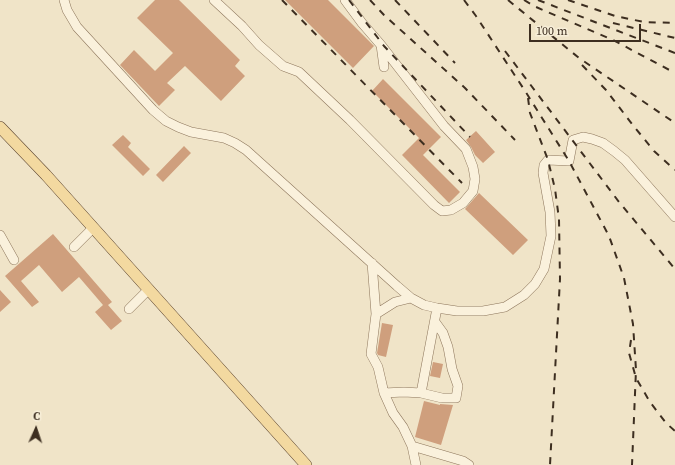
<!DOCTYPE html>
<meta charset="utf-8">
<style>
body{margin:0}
#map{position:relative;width:675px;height:465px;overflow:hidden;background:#f0e4c8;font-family:"Source Serif 4",serif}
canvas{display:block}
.north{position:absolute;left:16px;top:409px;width:40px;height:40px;-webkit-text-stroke:3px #f7eed8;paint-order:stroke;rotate:3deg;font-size:11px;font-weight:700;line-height:16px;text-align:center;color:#3d2e20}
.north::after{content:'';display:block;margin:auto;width:14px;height:18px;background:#3d2e20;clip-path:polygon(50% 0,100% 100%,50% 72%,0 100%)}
.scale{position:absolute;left:529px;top:24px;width:112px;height:18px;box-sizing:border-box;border:2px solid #3d2e20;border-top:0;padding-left:5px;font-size:12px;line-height:14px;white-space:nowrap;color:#3d2e20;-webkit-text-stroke:3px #f7eed8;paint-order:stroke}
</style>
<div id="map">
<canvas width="675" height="465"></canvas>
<div class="north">С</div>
<div class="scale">100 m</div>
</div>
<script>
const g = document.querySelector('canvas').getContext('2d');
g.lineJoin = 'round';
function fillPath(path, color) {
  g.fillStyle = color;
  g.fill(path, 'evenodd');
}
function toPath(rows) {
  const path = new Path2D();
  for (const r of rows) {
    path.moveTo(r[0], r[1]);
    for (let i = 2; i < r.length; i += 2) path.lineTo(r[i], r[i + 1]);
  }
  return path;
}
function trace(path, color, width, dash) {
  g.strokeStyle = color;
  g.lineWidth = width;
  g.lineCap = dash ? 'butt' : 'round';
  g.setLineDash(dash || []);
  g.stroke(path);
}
const building = toPath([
 [155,0,179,0,240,60,235,66,245,76,221,101,185,66,167,83,175,90,159,106,120,65,134,50,155,71,173,53,137,18],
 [285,0,328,0,374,46,353,68],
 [383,79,441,137,423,155,460,192,449,203,402,155,419,138,372,91],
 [476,131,495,152,483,163,475,155,471,147,466,140],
 [123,135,131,143,128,147,150,169,143,176,112,145],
 [184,146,191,153,163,182,156,175],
 [479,193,528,240,513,255,465,209],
 [53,234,112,302,108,305,122,321,111,330,95,312,103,305,79,277,62,292,39,265,21,281,39,302,32,307,5,276],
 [0,290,11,302,0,312],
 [382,323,393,325,386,357,378,355,377,353],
 [433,362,443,364,440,378,430,376],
 [424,401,440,405,440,404,453,405,441,445,415,437]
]);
const minor = toPath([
 [64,0,67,10,77,27,153,110,166,121,178,127,191,132,224,138,235,143,246,150,397,286,411,298,424,305,437,308,457,311,483,311,505,307,524,295,535,284,544,269,551,236,550,212,543,173,544,165,548,160,569,161,573,140,583,137,592,139,603,143,614,151,625,160,675,217],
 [214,0,242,26,259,45,283,66,299,72,350,120,434,205,442,211,451,210,463,203,473,191,475,179,473,167,466,149,444,126,381,45],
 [345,0,362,23,381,45,384,67],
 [0,235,14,260],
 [74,247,93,228],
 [372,263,376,314,371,354,378,367,384,393,393,413,403,427,412,446,416,465],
 [129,309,148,290],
 [376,314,395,302,411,298],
 [384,393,404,392,421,393,437,308],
 [421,393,442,398,456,398,458,386,452,369,448,347,443,333,435,322],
 [412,446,463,461,469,465]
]);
const major = toPath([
 [0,127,46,175,306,465]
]);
const rail = toPath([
 [282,0,462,183],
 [349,0,384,46,470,137],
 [370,0,384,15,465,88,515,140],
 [395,0,455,63],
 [464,0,476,16,527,94,569,161,609,236,624,278,633,324,636,370,632,465],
 [508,0,579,58,675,123],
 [524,0,536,7,613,40,675,73],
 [538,0,675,53],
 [568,0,615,16,644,22,675,23],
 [613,23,675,38],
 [505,51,619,202,675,269],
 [582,65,606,90,632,124,654,151,675,170],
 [528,98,530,113,548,160,555,189,559,219,560,279,550,465],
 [631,340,629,353,636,378,650,402,666,423,675,431]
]);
fillPath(building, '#cf9f7d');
trace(minor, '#8d765c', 10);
trace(major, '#5b4430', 12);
trace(minor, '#faf1dc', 9);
trace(major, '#f3d9a0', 11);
trace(rail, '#3d2e20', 2, [7, 7]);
</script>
